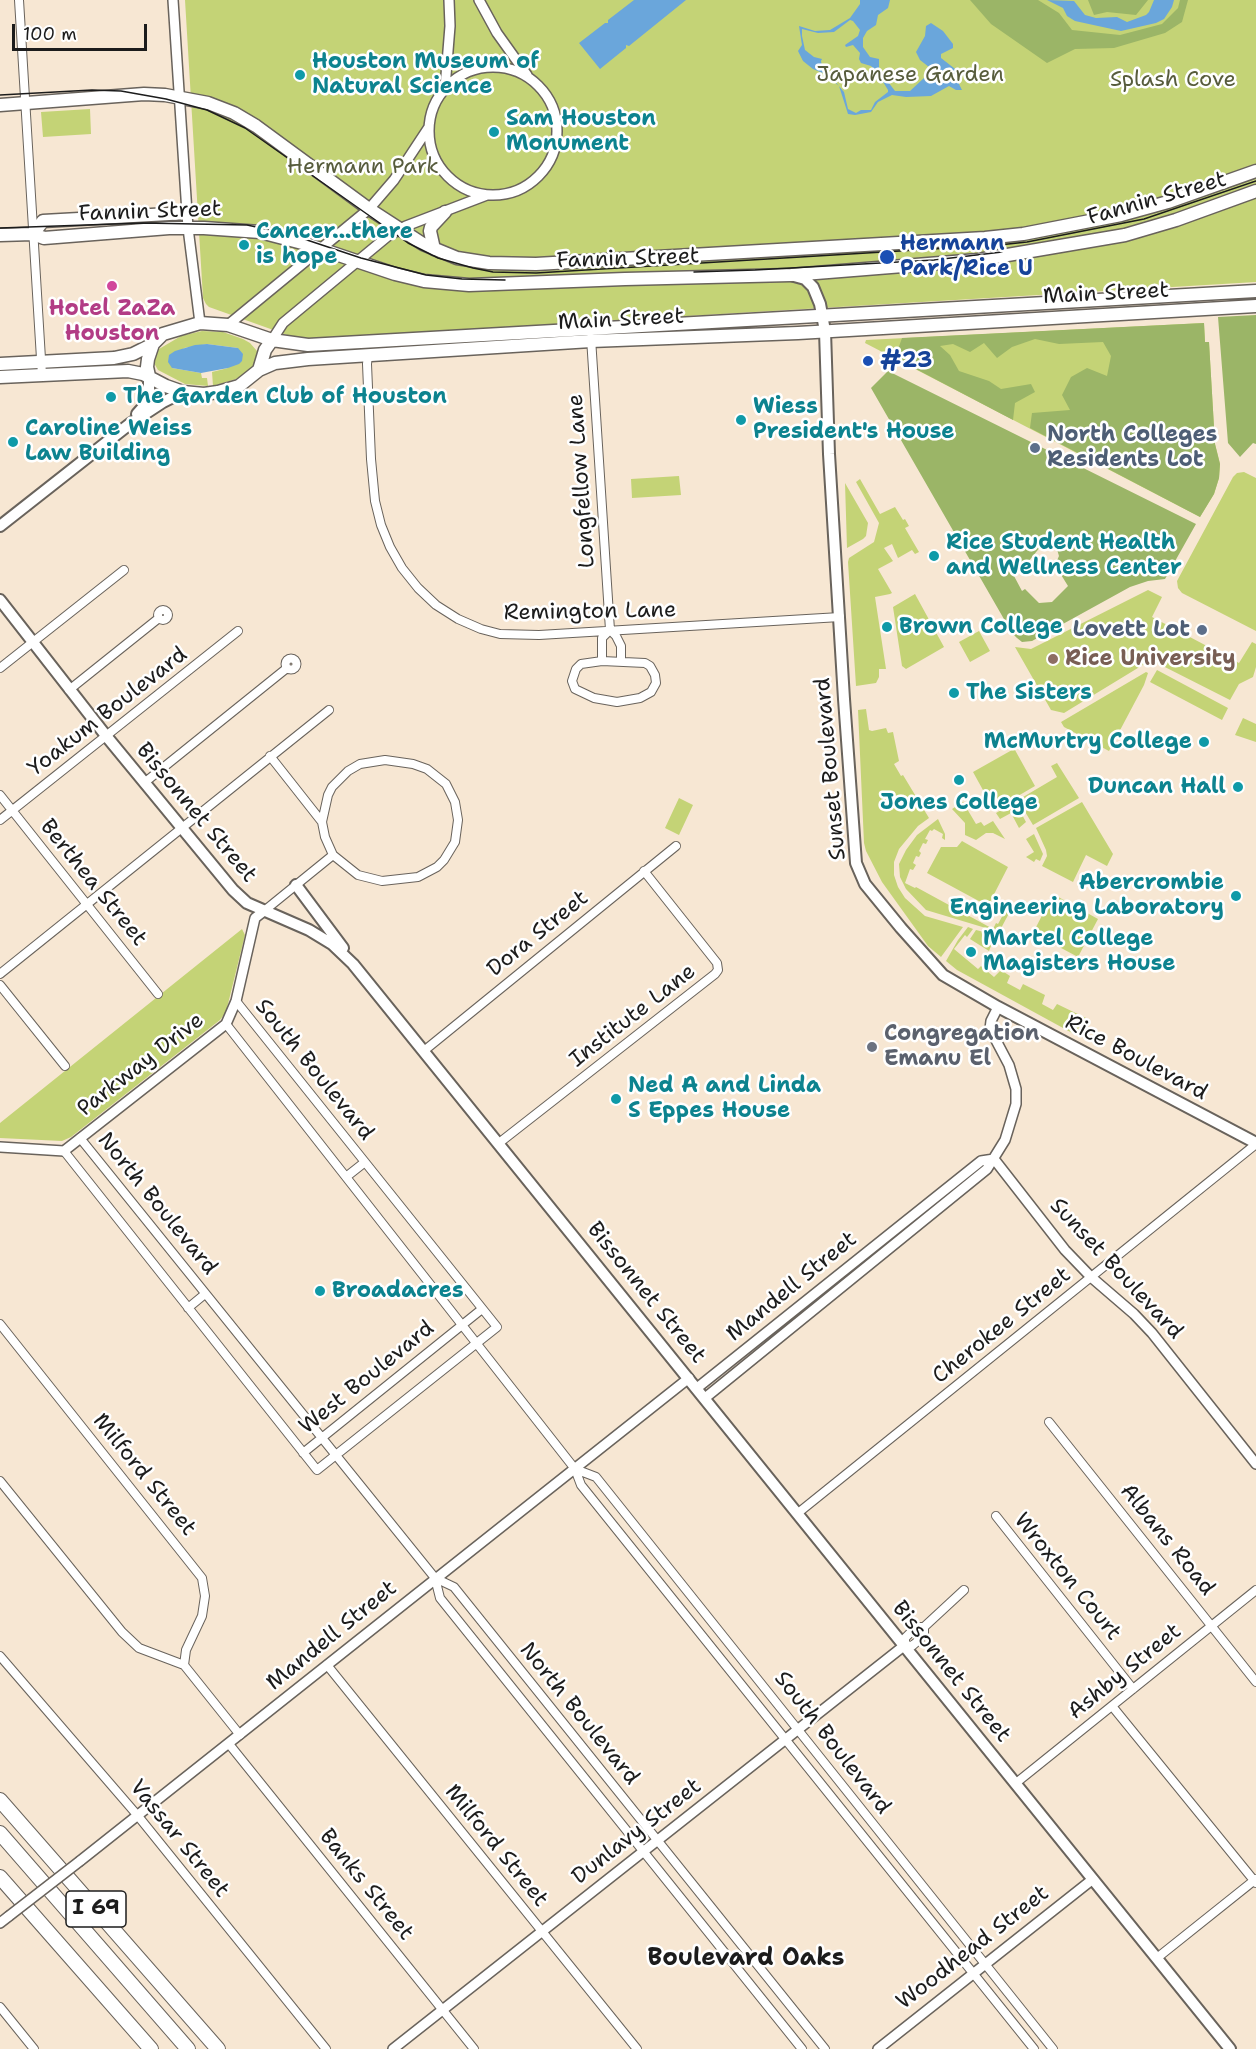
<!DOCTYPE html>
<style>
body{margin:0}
#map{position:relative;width:1256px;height:2049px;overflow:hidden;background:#f7e7d3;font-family:"Shantell Sans",sans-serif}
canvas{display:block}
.scale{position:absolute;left:12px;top:24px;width:135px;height:27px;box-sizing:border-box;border:3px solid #1c1c1c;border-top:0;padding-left:8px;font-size:18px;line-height:21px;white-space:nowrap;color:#1c1c1c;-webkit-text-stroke:4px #fff;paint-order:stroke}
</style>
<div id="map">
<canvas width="1256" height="2049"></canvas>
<div class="scale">100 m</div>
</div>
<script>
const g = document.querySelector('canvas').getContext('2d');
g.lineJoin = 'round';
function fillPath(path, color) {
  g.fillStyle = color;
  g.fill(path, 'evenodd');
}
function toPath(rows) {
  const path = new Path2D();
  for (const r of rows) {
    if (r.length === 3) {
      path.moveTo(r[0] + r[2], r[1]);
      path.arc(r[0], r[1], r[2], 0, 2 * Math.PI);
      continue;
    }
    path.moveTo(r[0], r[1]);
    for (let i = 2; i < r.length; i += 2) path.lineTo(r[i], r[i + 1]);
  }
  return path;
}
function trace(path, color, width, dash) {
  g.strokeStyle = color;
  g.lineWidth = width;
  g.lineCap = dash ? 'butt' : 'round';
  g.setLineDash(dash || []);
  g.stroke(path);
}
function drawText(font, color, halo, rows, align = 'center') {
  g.font = font + ' "Shantell Sans",sans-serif';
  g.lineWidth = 5;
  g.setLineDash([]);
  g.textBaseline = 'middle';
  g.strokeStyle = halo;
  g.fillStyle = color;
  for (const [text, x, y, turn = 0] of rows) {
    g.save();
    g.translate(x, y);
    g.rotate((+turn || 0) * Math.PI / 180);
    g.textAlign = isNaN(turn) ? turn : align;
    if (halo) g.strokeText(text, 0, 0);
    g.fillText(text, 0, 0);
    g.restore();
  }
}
const green = toPath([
 [185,0,1256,0,1256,282,304,339,293,337,209,307,206,304,203,298],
 [90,109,91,134,43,137,41,112],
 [1204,323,1205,342,1209,342,1215,444,1220,464,1219,478,1214,494,1200,517,865,343,866,340],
 [202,331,223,332,243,339,250,343,257,351,256,363,248,371,236,379,213,386,212,372,228,368,238,348,207,344,184,348,172,368,201,373,202,378,207,378,208,386,185,384,158,370,154,363,156,353,159,349,181,336],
 [1244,472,1256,478,1256,631,1182,593,1178,588,1177,581,1233,477,1237,473],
 [679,476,681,495,632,498,631,479],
 [860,479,880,514,895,507,903,520,905,519,909,526,905,528,919,552,915,554,912,550,898,558,892,544,884,548,893,561,878,569,892,593,890,594,875,597,886,669,879,669,879,677,876,683,856,686,848,562,849,558,874,542,879,523,856,482],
 [845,483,868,523,866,536,863,539,847,548],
 [1148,590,1162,597,1152,617,1239,663,1252,642,1256,644,1256,667,1253,677,1239,684,1230,700,1151,660,1064,713,1051,710,1015,647,1031,649],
 [915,594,944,647,906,669,902,666,893,607],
 [979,631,990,651,970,662,959,642],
 [1157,670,1228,708,1222,720,1150,682],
 [1146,672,1148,673,1144,685,1109,751,1064,727,1061,722],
 [866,709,869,730,872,731,886,728,888,733,893,732,899,761,894,764,901,776,903,775,929,818,918,826,899,849,894,862,894,875,898,887,905,898,925,916,963,927,941,957,928,946,882,882,866,851,864,843,858,710],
 [1243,718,1256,724,1256,742,1235,735],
 [1012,750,1015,750,1035,786,994,810,973,772],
 [1057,763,1079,798,1033,825,1018,800,1057,777,1051,766],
 [679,798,693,805,679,835,665,828],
 [963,802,976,824,981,822,984,826,993,821,1005,839,993,833,986,833,976,840,965,835,965,823,952,809],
 [1015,802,1026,822,1019,828,1011,813,1000,819,996,813],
 [1082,802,1113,854,1107,866,1086,855,1073,882,1042,866,1047,856,1046,850,1036,828],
 [938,819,945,834,945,840,942,838,943,834,934,829,932,831,930,830,925,839,928,840,926,844,923,843,919,851,921,853,919,857,916,856,913,863,916,865,913,870,910,869,905,883,915,888,916,887,993,929,996,923,998,924,1010,902,1014,904,999,932,926,910,906,889,900,877,899,864,906,850,917,835],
 [1034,834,1043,854,1040,861,1036,859,1034,862,1026,857,1034,852,1026,839],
 [962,841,1008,867,988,906,927,873,941,847,957,847],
 [1053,894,1098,919,1078,957,1033,933],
 [968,927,973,929,967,937,965,935,954,949,978,969,981,966,994,977,1001,970,1010,976,1007,983,1020,990,1023,984,1045,995,1042,1004,1053,1010,1057,1004,1086,1018,1074,1034,957,970,946,961,958,940],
 [242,929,245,935,226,1012,220,1020,71,1137,62,1141,0,1138,0,1123],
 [976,930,992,934,990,938,993,939,993,941,989,951,970,939]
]);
const forest = toPath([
 [970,0,1038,0,1059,13,1072,30,1120,35,1162,24,1178,8,1180,0,1188,0,1182,22,1165,33,1114,48,1075,49,1047,63,991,24],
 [1088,0,1148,0,1136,15,1107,12,1094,15],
 [1256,315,1256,444,1253,443,1240,457,1228,443,1218,317],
 [1204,323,1205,342,1209,342,1215,444,1220,464,1219,478,1214,494,1200,517,1030,428,1032,413,1070,410,1062,395,1071,377,1087,368,1107,376,1111,356,1103,342,1059,344,1035,339,1012,347,997,358,984,343,970,352,953,344,940,346,950,355,959,371,989,381,1001,389,1031,384,1035,392,1015,403,1013,420,895,358,902,338],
 [888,371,1196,524,1165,579,1148,581,1130,587,1032,641,1022,642,1017,638,1012,633,871,388],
 [1045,541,1051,542,1056,546,1059,556,1055,565,1068,586,1052,602,1039,603,1025,589,1022,591,1006,561,1014,557,1024,567]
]);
const water = toPath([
 [634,0,686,0,629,46,626,45,626,48,600,69,579,43,605,23,608,23,608,20],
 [860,0,890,0,888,8,878,15,876,25,867,31,863,38,863,47,870,57,879,59,879,70,895,91,910,91,924,78,927,72,929,67,920,60,916,52,925,36,926,26,931,23,943,31,953,44,953,48,941,54,941,58,959,72,959,84,962,90,956,90,949,86,931,96,906,97,892,95,878,102,871,112,855,115,848,114,839,86,825,74,813,69,803,61,798,51,802,45,799,26,815,31,830,30,850,18,860,4],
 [850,20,853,21,860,30,858,36,845,45,846,47,853,45,860,53,859,59,861,63,871,66,877,72,888,90,888,92,875,102,871,110,861,110,856,113,848,109,844,92,822,66,821,61,822,59,814,57,805,50,802,36,802,29,818,33,834,32],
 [1047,0,1074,1,1085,15,1096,18,1117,17,1127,22,1146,15,1149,12,1154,0,1174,0,1172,7,1164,19,1156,23,1121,31,1075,21,1067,16,1063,8],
 [207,344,238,348,243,354,242,361,239,364,228,368,201,373,172,368,168,362,169,355,175,351,195,345]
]);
const minor = toPath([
 [19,0,42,375],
 [591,338,610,630],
 [368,355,367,364,371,459,375,501,381,525,390,547,402,568,418,588,436,605,458,619,481,629,500,634,539,635,840,617],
 [163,615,5],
 [610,630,616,636,621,646,621,661],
 [291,664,5.5],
 [602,661,645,663,650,666,655,675,656,683,651,692,640,698,617,702,594,698,575,689,572,681,576,669,581,664,602,661],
 [602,661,602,638,610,630],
 [0,668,124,570],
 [69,690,159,618],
 [270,756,322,822],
 [385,760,413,764,427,769,446,784,455,802,458,820,455,842,444,860,437,867,418,877,382,881,358,875,333,855,325,837,322,822,328,795,332,787,348,771,360,764,385,760],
 [144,783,287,668],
 [0,795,158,994],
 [0,820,238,631],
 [264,911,333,855],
 [0,974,329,710],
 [0,985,65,1066],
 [226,1024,575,1469,581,1485,1034,2049],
 [425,1050,676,846],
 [80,1138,435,1578,454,1587,825,2049],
 [499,1143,715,974,718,970,717,963,644,871],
 [64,1151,317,1470,497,1327,236,1001],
 [346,1177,365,1162],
 [188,1308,205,1294],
 [0,1324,202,1578,205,1596,202,1616,186,1650,184,1665],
 [1049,1422,1256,1682],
 [303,1453,482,1309],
 [575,1469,596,1477,1053,2049],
 [0,1481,122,1632,139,1648,184,1665,240,1735],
 [798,1513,1256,1144],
 [996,1516,1133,1689],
 [435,1578,440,1598,802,2049],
 [924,1627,924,1634,919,1640,912,1646,905,1645,905,1638,916,1627,924,1627,964,1590],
 [0,1656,138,1816,326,2049],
 [327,1665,637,2049],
 [1112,1706,1256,1883],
 [229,1744,474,2049],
 [1016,1783,1256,1590],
 [1157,1958,1256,1879],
 [0,2007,34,2049]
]);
const tertiary = toPath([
 [173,0,188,228,200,323],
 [479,0,497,33,527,75],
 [493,131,64],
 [445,88,450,26,449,0],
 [228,325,369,209,394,180,429,127],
 [272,340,283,323,388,236,406,226,487,195],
 [0,1147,64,1151,226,1024,236,1001,255,918,264,911],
 [994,1159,1065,1250,1091,1277,1134,1314,1152,1333,1256,1464],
 [697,1388,981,1161,994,1159],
 [705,1398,987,1169,1005,1140,1016,1104,1016,1089,1009,1065,990,1029,991,1021,998,1007],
 [80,1861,689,1378],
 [0,1923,9,1916],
 [393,2049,905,1645],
 [878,2049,1093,1879]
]);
const secondary = toPath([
 [794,276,805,279,813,287,820,304,825,331,829,454,844,699,856,863,865,884,901,928,943,975,998,1007,1256,1143],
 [137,414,145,405,149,395,149,376],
 [0,526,131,423,163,402,183,392],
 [0,600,107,737,233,890,247,903,309,930,332,944,353,964,1230,2049],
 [296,885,343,948]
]);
const primary = toPath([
 [0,105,144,94,165,95,208,103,234,113,256,126,369,209,423,244,457,258,489,263,536,264,985,238,1023,234,1121,215,1168,202,1256,171],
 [33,234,43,221,187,213],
 [0,235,33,234,44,238,169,228,204,228,260,232,306,244,395,274,424,281,469,285,625,279,791,275,978,260,1125,235,1176,220,1256,191],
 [434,249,430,231,431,227,445,212],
 [0,364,114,358,133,354,153,344,163,334,200,323,228,325,272,340,308,345,1256,291],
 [259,370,265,350,272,340],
 [149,376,147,367,148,359,153,344],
 [0,377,128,371,143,374,166,386,183,392,204,394,218,392,239,386,259,370,275,363,308,359,591,341,798,333,1256,306]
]);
const motorway = toPath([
 [0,1800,218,2049],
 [0,1833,188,2049],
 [0,1877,151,2049]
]);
const tram = toPath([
 [0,95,92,90,121,91,166,99,207,110,245,128,408,243,438,258,473,268,493,272,536,273,999,245,1027,242,1144,219,1256,181],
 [0,228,143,223,247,225,289,234,361,258,426,275,462,279,505,280],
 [694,272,755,270,934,260,1002,252]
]);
const tertiaryBridge = toPath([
 [9,1916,80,1861]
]);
const markers = [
 [300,75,6,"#0f9aa8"],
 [494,132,6,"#0f9aa8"],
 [244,245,6,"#0f9aa8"],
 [887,257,8,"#1a4fb4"],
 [112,286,6,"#d1479c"],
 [868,361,6,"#1a4fb4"],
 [111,397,6,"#0f9aa8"],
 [741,420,6,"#0f9aa8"],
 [13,442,6,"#0f9aa8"],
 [1035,448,6,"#5c6f8a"],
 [934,556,6,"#0f9aa8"],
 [887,627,6,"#0f9aa8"],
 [1202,630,6,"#5c6f8a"],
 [1053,659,6,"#8d6e63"],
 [954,693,6,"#0f9aa8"],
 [1204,742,6,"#0f9aa8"],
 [959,780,6,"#0f9aa8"],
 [1238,787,6,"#0f9aa8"],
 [1236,896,6,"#0f9aa8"],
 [971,952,6,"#0f9aa8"],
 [872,1047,6,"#6b7280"],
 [616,1099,6,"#0f9aa8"],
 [320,1291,6,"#0f9aa8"]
];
const shields = [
 [96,1909,60]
];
const shieldNames = [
 ["I 69",96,1909]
];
const cultureNames = [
 ["Houston Museum of",312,62],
 ["Natural Science",312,87],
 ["Sam Houston",506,119],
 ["Monument",506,144],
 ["Cancer...there",256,232],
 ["is hope",256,257],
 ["The Garden Club of Houston",123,397],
 ["Wiess",753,407],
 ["President's House",753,432],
 ["Caroline Weiss",25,429],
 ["Law Building",25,454],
 ["Rice Student Health",946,543],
 ["and Wellness Center",946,568],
 ["Brown College",899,627],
 ["The Sisters",966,693],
 ["McMurtry College",1192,742,"right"],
 ["Duncan Hall",1226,787,"right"],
 ["Jones College",959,803,"center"],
 ["Abercrombie",1224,883,"right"],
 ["Engineering Laboratory",1224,908,"right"],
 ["Martel College",983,939],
 ["Magisters House",983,964],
 ["Ned A and Linda",628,1086],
 ["S Eppes House",628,1111],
 ["Broadacres",332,1291]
];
const parkNames = [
 ["Japanese Garden",910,75],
 ["Splash Cove",1173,80],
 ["Hermann Park",363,167]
];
const streetNames = [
 ["Fannin Street",1157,199,-16],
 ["Fannin Street",150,212,-2],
 ["Fannin Street",628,259,-2],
 ["Main Street",1106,294,-3],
 ["Main Street",621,320,-3],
 ["Longfellow Lane",582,481,-94],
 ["Remington Lane",590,612,-1],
 ["Yoakum Boulevard",108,712,-38],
 ["Sunset Boulevard",831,769,-95],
 ["Bissonnet Street",196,813,50],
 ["Berthea Street",93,883,51],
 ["Dora Street",538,934,-39],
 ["Institute Lane",633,1016,-38],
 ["Rice Boulevard",1136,1058,28],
 ["Parkway Drive",141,1065,-38],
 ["South Boulevard",314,1070,51],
 ["North Boulevard",157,1204,51],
 ["Sunset Boulevard",1116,1269,47],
 ["Mandell Street",792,1287,-39],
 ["Bissonnet Street",646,1293,51],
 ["Cherokee Street",1002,1326,-39],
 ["West Boulevard",367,1378,-39],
 ["Milford Street",144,1475,51],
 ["Albans Road",1167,1540,51],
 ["Wroxton Court",1067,1577,51],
 ["Mandell Street",332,1636,-39],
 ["Bissonnet Street",951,1672,51],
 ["Ashby Street",1125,1672,-39],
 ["North Boulevard",579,1714,51],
 ["South Boulevard",832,1743,52],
 ["Dunlavy Street",637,1832,-38],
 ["Vassar Street",179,1839,51],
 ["Milford Street",496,1846,51],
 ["Banks Street",366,1885,51],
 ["Woodhead Street",973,1948,-38]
];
const transitNames = [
 ["Hermann",900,244],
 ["Park/Rice U",900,269],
 ["#23",880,361]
];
const hotelNames = [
 ["Hotel ZaZa",112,309],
 ["Houston",112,334]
];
const serviceNames = [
 ["North Colleges",1047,435],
 ["Residents Lot",1047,460],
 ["Lovett Lot",1190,630,"right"]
];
const educationNames = [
 ["Rice University",1065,659]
];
const worshipNames = [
 ["Congregation",884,1034],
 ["Emanu El",884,1059]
];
const neighbourhoodNames = [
 ["Boulevard Oaks",746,1959]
];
fillPath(green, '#c4d376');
fillPath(forest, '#9bb567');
fillPath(water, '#6aa6db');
trace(minor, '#69635c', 10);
trace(tertiary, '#69635c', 12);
trace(secondary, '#69635c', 14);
trace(primary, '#69635c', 15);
trace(motorway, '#69635c', 16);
trace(minor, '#fff', 8);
trace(tertiary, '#fff', 9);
trace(secondary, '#fff', 10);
trace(primary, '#fff', 12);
trace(motorway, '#fff', 14);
trace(tram, '#1c1c1c', 1.5);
trace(tertiaryBridge, '#69635c', 12, []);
trace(tertiaryBridge, '#fff', 9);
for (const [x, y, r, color] of markers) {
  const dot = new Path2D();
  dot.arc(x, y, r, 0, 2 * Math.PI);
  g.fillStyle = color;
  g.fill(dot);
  trace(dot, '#fff', 2);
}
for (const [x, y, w] of shields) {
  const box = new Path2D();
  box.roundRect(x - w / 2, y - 18, w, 36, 4.5);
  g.fillStyle = '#fff';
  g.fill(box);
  trace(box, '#1c1c1c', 1.5);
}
drawText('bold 21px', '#1c1c1c', null, shieldNames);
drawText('bold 22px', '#0d838f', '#fff', cultureNames, 'left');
drawText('22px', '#575c3c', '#fff', parkNames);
drawText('22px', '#1c1c1c', '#fff', streetNames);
drawText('bold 22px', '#164399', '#fff', transitNames, 'left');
drawText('bold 22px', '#b23c85', '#fff', hotelNames);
drawText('bold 22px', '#4e5e75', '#fff', serviceNames, 'left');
drawText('bold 22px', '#785e54', '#fff', educationNames, 'left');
drawText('bold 22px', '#5b616d', '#fff', worshipNames, 'left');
drawText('bold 24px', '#1c1c1c', '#fff', neighbourhoodNames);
</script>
